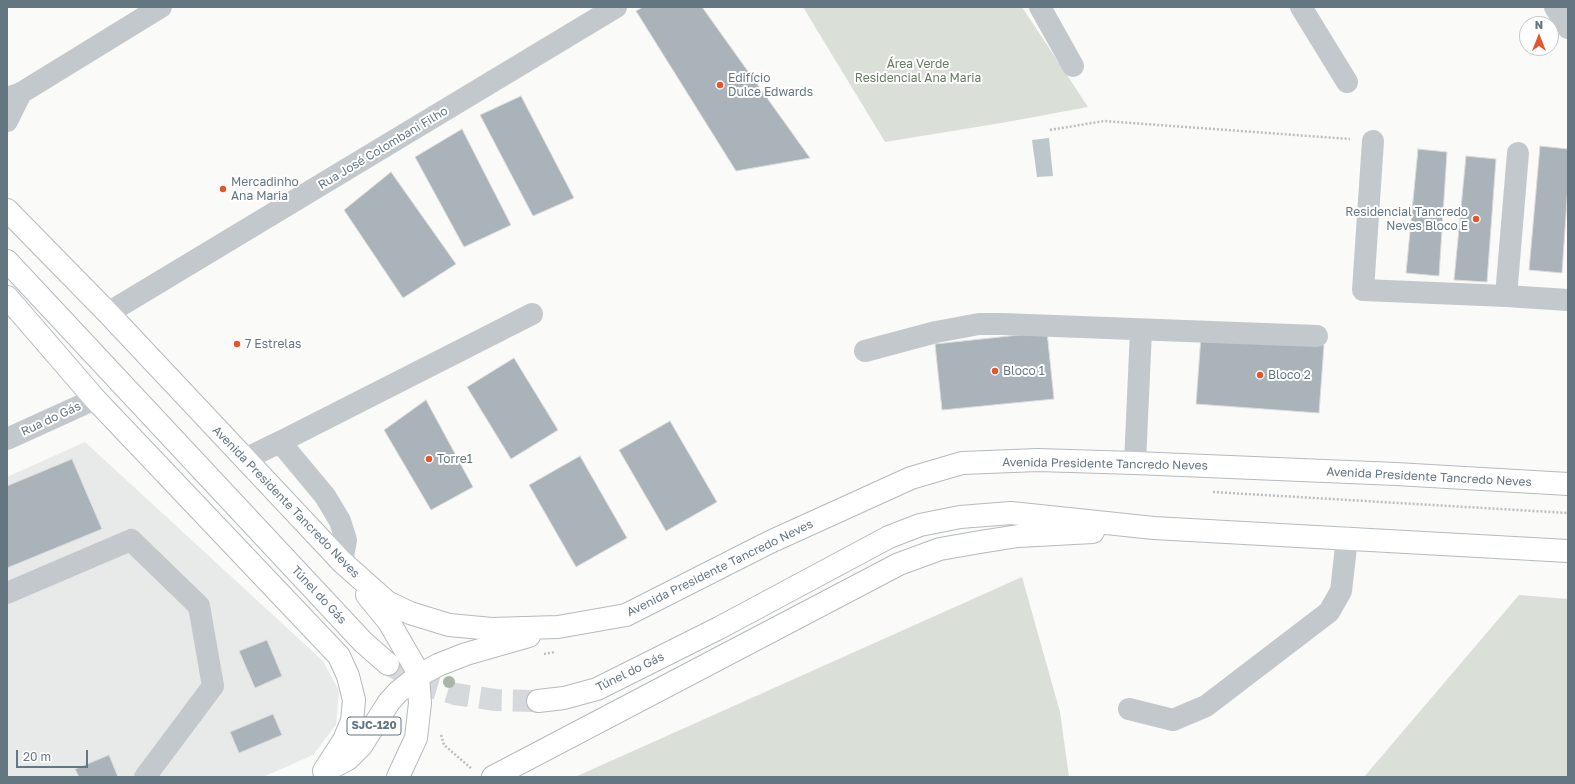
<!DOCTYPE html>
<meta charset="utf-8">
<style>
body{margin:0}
#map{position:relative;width:1575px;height:784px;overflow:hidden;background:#fafaf8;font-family:"Golos Text",sans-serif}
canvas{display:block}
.frame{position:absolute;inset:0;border:8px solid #657683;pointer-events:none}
.north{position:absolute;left:1519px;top:16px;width:40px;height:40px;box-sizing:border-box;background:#fff;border:1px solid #c1c8cd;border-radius:50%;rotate:0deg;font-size:11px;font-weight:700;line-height:16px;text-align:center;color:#657683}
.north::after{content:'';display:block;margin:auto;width:14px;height:18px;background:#e4572e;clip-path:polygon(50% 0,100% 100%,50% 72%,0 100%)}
.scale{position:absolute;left:16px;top:750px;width:72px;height:18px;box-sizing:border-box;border:2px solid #657683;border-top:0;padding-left:5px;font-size:12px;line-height:14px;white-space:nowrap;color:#657683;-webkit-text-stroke:3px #fff;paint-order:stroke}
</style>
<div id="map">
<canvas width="1575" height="784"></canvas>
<div class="frame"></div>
<div class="north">N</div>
<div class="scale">20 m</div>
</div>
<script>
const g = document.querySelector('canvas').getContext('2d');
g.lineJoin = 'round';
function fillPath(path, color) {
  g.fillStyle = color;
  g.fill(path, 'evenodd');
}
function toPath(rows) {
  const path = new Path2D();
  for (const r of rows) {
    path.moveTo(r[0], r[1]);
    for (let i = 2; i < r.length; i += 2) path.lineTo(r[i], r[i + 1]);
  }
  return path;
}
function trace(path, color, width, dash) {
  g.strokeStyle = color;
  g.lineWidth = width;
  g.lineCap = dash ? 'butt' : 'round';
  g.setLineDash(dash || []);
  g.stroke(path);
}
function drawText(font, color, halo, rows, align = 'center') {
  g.font = font + ' "Golos Text",sans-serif';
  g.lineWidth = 4;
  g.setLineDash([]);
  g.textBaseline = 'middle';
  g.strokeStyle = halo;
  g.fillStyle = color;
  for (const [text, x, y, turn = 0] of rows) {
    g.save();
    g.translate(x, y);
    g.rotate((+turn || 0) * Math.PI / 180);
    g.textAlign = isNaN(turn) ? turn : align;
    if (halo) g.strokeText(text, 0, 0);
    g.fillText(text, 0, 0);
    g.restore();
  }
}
const built = toPath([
 [85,442,323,661,339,691,336,725,313,755,263,777,7,777,7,477]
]);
const green = toPath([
 [803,7,1022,7,1088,107,1007,122,885,142],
 [1022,577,1060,712,1069,777,575,777],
 [1519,595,1568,599,1568,777,1364,777]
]);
const water = toPath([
 [1049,138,1053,176,1037,177,1032,140]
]);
const building = toPath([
 [643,7,702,7,810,158,736,171,636,11,643,7],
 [521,96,574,198,533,216,480,115,521,96],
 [462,129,511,225,464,247,415,157,462,129],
 [1540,146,1568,149,1568,185,1562,273,1529,270,1540,146],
 [1418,149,1447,152,1439,276,1406,273,1418,149],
 [1466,156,1496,159,1487,282,1454,280,1466,156],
 [391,172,456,264,403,298,344,210,391,172],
 [1047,332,1054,399,942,410,935,344,1047,332],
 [1201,336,1324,345,1319,413,1196,404,1201,336],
 [514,358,558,430,511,459,467,387,514,358],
 [426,400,473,487,431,510,384,430,426,400],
 [670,421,717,502,666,531,619,450,670,421],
 [580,456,627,538,576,567,529,485,580,456],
 [72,459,102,529,7,568,7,486,72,459],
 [267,640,282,676,255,688,239,651,267,640],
 [273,714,282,735,239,753,230,732,273,714],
 [109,755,118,777,79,777,75,769,109,755]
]);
const majorTunnel = toPath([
 [388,664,428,686,455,694,495,700,538,701]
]);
const path = toPath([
 [1050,130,1104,121,1350,139],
 [1213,492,1568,513],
 [544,654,555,652],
 [441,735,444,745,472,769]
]);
const minor = toPath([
 [1040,7,1073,66],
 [1301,7,1347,82],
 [1555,7,1568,28],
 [7,98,21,93,161,7],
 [7,121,21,93],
 [1373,141,1363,290,1506,296,1568,300],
 [1506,296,1518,153],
 [108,313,616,7],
 [865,351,936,332,979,324,1002,324,1317,336],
 [7,439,95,399],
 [280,442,532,314],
 [245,459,280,442,325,496,340,521,346,540,342,562],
 [1135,463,1141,330],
 [7,593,131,540,199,606,213,686,145,777],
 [1129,709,1173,720,1206,706,1329,612,1341,591,1347,538]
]);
const major = toPath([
 [7,210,108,313,342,562,387,602,410,613,449,625,492,629,558,627,626,615,770,542,911,478,962,463,1038,460,1135,463,1396,474,1568,484],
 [7,261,363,642,388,664],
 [7,297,95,399,339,656,348,676,354,700,352,721,344,740,324,771],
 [367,595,389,622,415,667,418,676,420,703,416,738,398,777],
 [538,701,564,698,597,689,719,628,889,537,920,525,960,517,1011,513,1154,528,1568,551],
 [329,769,348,759,361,746,389,702,398,692,418,676,438,665,466,654,529,636],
 [493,777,899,564,940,549,980,542,1018,536,1093,532]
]);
const trees = [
 [449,682]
];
const markers = [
 [720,85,4,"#e4572e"],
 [223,189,4,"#e4572e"],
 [1476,219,4,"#e4572e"],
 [237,344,4,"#e4572e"],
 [995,371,4,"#e4572e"],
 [1260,375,4,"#e4572e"],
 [429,459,4,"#e4572e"]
];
const shields = [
 [374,726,54]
];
const shieldNames = [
 ["SJC-120",374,726]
];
const parkNames = [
 ["Área Verde",918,64],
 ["Residencial Ana Maria",918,78]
];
const poiNames = [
 ["Edifício",728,78],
 ["Dulce Edwards",728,92],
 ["Mercadinho",231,182],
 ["Ana Maria",231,196],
 ["Residencial Tancredo",1468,212,"right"],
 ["Neves Bloco E",1468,226,"right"],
 ["7 Estrelas",245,344],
 ["Bloco 1",1003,371],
 ["Bloco 2",1268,375],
 ["Torre1",437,459]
];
const streetNames = [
 ["Rua José Colombani Filho",383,148,-31],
 ["Rua do Gás",51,419,-25],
 ["Avenida Presidente Tancredo Neves",1105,464,1],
 ["Avenida Presidente Tancredo Neves",1429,477,3],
 ["Avenida Presidente Tancredo Neves",286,502,46],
 ["Avenida Presidente Tancredo Neves",720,568,-26],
 ["Túnel do Gás",319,595,47],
 ["Túnel do Gás",630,672,-26]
];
fillPath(built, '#e8e9e9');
fillPath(green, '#dadfd7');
fillPath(water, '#bbc7cb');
fillPath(building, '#aab3b9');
trace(building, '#dcdcda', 1);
trace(majorTunnel, '#d5d9db', 22, [22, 11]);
trace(major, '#b5babe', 24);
trace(path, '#bbbfc2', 2.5, [2, 2]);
trace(minor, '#c3c8cc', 22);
trace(major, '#fff', 22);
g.fillStyle = '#aab4a7';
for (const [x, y] of trees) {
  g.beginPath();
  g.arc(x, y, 6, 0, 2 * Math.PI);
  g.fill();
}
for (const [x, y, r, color] of markers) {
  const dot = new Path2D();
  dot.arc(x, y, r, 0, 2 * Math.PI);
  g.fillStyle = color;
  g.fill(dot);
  trace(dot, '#fff', 1.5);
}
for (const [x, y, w] of shields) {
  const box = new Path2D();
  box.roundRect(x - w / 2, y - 9, w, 18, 3);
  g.fillStyle = '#fff';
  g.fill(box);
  trace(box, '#657683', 1);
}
drawText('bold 11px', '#657683', null, shieldNames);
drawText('12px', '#687a64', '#fff', parkNames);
drawText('12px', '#657683', '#fff', poiNames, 'left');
drawText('12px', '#657683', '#fff', streetNames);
</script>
